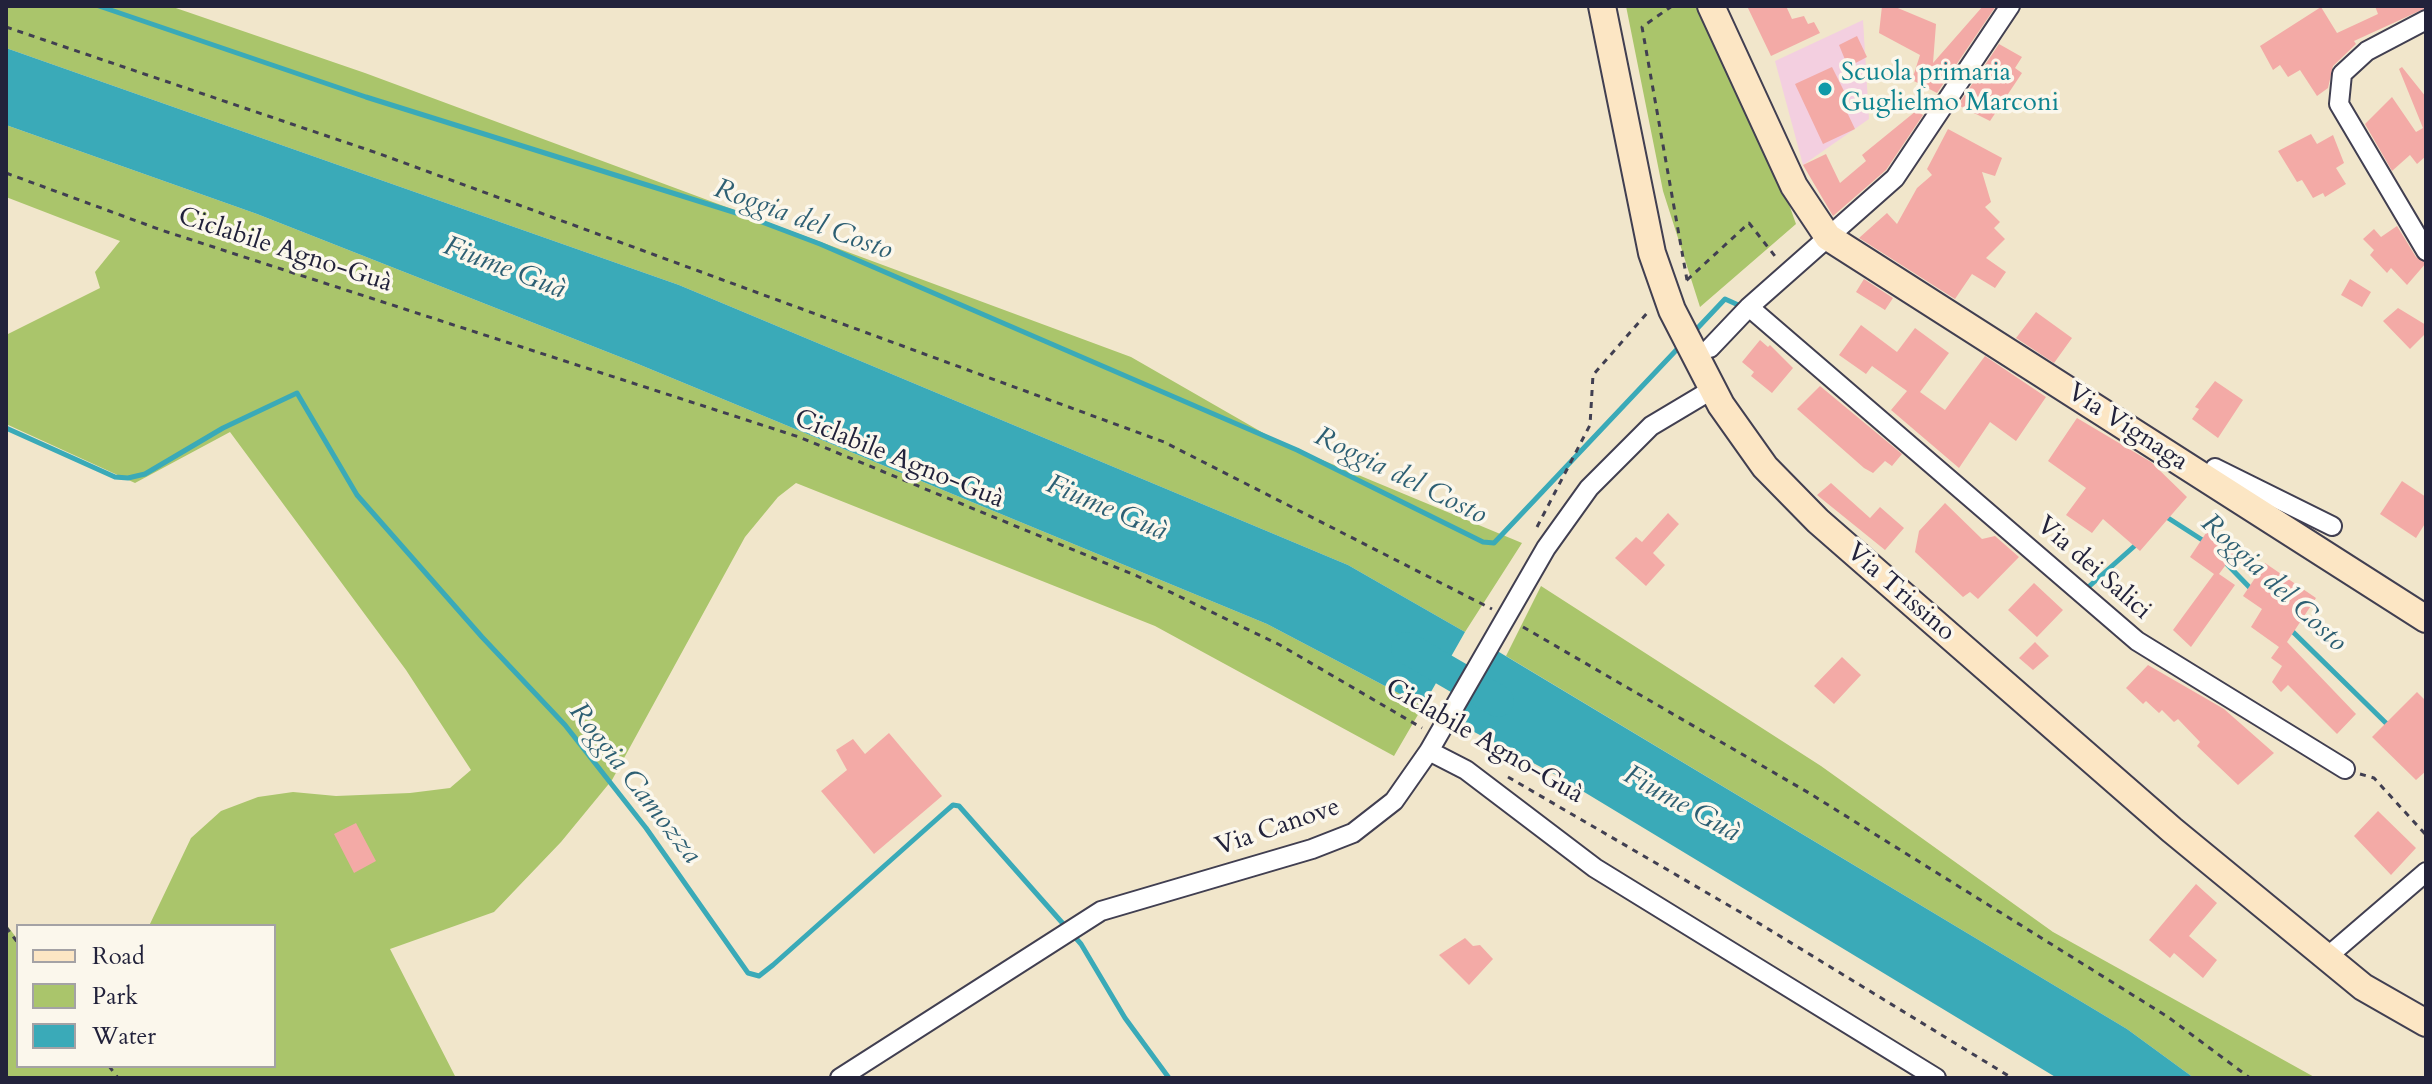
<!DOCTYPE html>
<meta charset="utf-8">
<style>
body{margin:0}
#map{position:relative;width:2432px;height:1084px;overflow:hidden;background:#f1e6cb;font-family:Cardo,serif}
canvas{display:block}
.frame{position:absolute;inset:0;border:8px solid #22223b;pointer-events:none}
.legend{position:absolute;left:16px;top:924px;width:260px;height:144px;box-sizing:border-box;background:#fbf7ec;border:2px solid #a4a2a5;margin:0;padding:10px 14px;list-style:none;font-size:24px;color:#22223b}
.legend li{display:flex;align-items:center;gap:16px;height:40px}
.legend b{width:40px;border:2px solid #a4a2a5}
</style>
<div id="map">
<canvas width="2432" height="1084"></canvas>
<div class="frame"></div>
<ul class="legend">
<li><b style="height:10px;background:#fce6c4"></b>Road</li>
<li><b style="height:22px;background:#aac56b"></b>Park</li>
<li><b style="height:22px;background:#3aaab8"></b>Water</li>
</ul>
</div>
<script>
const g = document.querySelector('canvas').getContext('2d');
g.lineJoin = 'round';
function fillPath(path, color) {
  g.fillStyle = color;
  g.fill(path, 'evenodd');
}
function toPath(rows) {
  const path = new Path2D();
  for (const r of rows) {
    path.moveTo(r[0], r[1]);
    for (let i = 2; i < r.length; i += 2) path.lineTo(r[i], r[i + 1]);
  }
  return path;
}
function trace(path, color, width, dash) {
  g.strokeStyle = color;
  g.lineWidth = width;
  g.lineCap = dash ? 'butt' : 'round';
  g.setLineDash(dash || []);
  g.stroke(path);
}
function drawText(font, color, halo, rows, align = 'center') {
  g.font = font + ' Cardo,serif';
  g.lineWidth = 7;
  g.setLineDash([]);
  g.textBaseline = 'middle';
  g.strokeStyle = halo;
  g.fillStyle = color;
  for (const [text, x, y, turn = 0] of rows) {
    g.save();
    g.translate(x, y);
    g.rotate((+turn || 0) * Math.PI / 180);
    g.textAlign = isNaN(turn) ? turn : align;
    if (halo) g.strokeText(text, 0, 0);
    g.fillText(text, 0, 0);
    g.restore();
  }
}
const built = toPath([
 [1863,20,1869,119,1803,165,1775,61]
]);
const green = toPath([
 [6,6,170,6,365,73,1131,357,1279,442,1522,543,1465,632,1348,565,679,285,6,48],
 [1626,6,1705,6,1759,120,1796,224,1700,307,1663,191],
 [6,125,257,214,638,364,1267,624,1423,706,1394,756,1155,626,796,483,778,497,745,537,612,780,561,842,494,912,390,949,456,1078,6,1078,6,924,18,940,18,1066,274,1066,274,926,149,926,191,838,221,811,258,797,293,792,336,796,410,793,450,788,471,770,406,670,230,432,135,483,6,424,6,335,100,288,95,272,120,241,6,197],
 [1541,586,1821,766,2053,932,2316,1078,2194,1078,2127,1029,1506,656]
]);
const water = toPath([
 [6,48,679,285,1348,565,1465,632,1423,706,1267,624,638,364,257,214,6,125],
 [1489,646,2127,1029,2194,1078,2057,1078,1556,775,1459,724]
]);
const stream = toPath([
 [99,6,366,97,746,216,820,244,1297,450,1483,542,1494,543,1682,344],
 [1692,334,1725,299,1745,308],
 [6,428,115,477,128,478,145,474,223,428,297,393,357,495,482,637,565,725,646,828,748,973,759,976,773,965,946,811,953,805,959,806,1081,944,1125,1018,1169,1078],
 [2165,516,2207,543],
 [2222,559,2254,592],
 [2085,590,2139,542],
 [2289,628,2390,727]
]);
const river = toPath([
 [1407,648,1498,701]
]);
const building = toPath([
 [1747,6,1786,6,1792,19,1804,16,1808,24,1814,22,1820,33,1771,56],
 [1882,6,1893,6,1936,24,1933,63,1983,6,1996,6,1937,93,1912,80,1920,55,1879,33],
 [2375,6,2426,6,2426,8,2354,41,2356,44,2333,66,2328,88,2317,96,2300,70,2288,77,2280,65,2273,70,2260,46,2321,7,2337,33,2378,14],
 [1857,36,1867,57,1848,67,1839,45],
 [1999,44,2022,57,2015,68,2022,73,1990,121,1958,105],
 [1832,67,1851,105,1845,108,1855,129,1823,144,1795,84],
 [2402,67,2426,97,2426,156,2417,164,2410,155,2392,171,2365,124,2392,97,2416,132,2423,128,2399,69],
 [1916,111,1923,115,1886,170,1833,216,1803,165,1826,154,1840,183,1866,161,1862,155],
 [1948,129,2002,158,1995,176,1982,172,1991,202,1985,207,2000,222,1994,228,2005,239,1986,258,2006,272,1995,288,1972,274,1955,299,1859,238,1887,213,1897,224,1917,188,1932,175,1927,169],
 [2311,134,2317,144,2333,135,2344,163,2336,168,2346,184,2325,197,2323,193,2313,198,2302,180,2297,182,2278,151],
 [2397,226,2416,257,2426,263,2407,285,2391,268,2387,273,2370,255,2374,250,2363,239,2374,229,2381,237],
 [1864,279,1893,298,1885,310,1856,292],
 [2350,279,2371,292,2362,307,2341,295],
 [2398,308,2426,325,2426,333,2410,349,2383,321],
 [2036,312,2072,338,2054,363,2016,338],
 [1861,325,1897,352,1915,328,1949,353,1920,392,1945,410,1985,356,2046,397,2016,441,1990,422,1959,468,1891,410,1907,391,1872,366,1866,374,1839,355],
 [1760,340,1768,347,1770,345,1793,368,1772,393,1751,376,1754,372,1742,362],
 [2215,381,2243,400,2218,438,2192,419,2199,409,2195,407],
 [1820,386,1902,454,1892,466,1885,461,1873,473,1864,468,1797,409],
 [2077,418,2151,462,2187,497,2140,551,2103,519,2092,533,2066,515,2086,488,2048,461],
 [2402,481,2426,497,2426,522,2416,538,2380,514],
 [1831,483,1870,518,1880,507,1904,528,1885,550,1817,495],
 [1945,503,1982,539,1995,536,2019,557,1978,599,1970,592,1963,597,1915,552,1919,531],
 [1668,513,1679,524,1653,553,1665,565,1646,586,1615,558,1636,537,1642,542],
 [2210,527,2239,547,2219,574,2235,585,2191,647,2173,630,2214,574,2190,557],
 [2265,563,2316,598,2287,642,2356,714,2337,734,2288,685,2281,692,2272,682,2282,666,2271,658,2279,647,2251,627,2262,609,2243,596],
 [2034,583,2063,610,2037,637,2008,610],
 [2035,642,2049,656,2033,670,2019,658],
 [1842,657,1861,675,1834,704,1814,686],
 [2148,665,2224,709,2274,753,2238,785,2197,746,2200,742,2178,719,2174,722,2162,710,2159,713,2146,701,2143,704,2126,688],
 [2417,692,2426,701,2426,771,2416,780,2372,737],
 [889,733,942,796,874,854,821,791,847,770,836,750,853,739,865,754],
 [2378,811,2416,848,2391,875,2354,836],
 [356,823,376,861,354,873,334,834],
 [2196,884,2217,903,2189,936,2217,960,2203,978,2174,953,2170,958,2149,940],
 [1465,938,1473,946,1480,945,1493,959,1469,985,1439,955]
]);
const path = toPath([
 [1672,6,1642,27,1687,280,1684,282],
 [6,27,380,154,1164,442,1492,609],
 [6,173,161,230,799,437,1137,576,1280,645,1422,728],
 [1687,280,1749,223,1778,260],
 [1537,527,1590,425,1593,375,1648,312],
 [1523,627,1809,793,2168,1017,2250,1078],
 [2360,774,2374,778,2426,835],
 [1508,777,1752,919,2012,1078],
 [6,927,18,943],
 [109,1066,118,1078]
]);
const street = toPath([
 [2426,20,2367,51,2342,74,2339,104,2426,251],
 [1749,307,2137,641,2345,769],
 [1710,348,1749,307,1895,178,2010,6],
 [2210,480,2215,468,2332,526],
 [1429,751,1466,770,1595,868,1936,1078],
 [2327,957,2426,872],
 [840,1078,1101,911,1312,849,1353,833,1394,801,1429,751,1546,548,1589,488,1651,426,1713,389]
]);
const secondary = toPath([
 [1602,6,1652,253,1672,310,1721,405,1765,467,1818,521,2172,830,2363,987,2426,1023],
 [1711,6,1794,186,1828,237,2426,619]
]);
const markers = [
 [1825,89,8,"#0f9aa8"]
];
const cultureNames = [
 ["Scuola primaria",1841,74],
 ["Guglielmo Marconi",1841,104]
];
const streetNames = [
 ["Ciclabile Agno-Guà",285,251,18],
 ["Via Vignaga",2127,428,33],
 ["Ciclabile Agno-Guà",899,460,22],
 ["Via dei Salici",2093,569,41],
 ["Via Trissino",1900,593,41],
 ["Ciclabile Agno-Guà",1484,742,30],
 ["Via Canove",1278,828,-19]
];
const waterNames = [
 ["Roggia del Costo",803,221,20],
 ["Fiume Guà",504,269,21],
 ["Roggia del Costo",1400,477,26],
 ["Fiume Guà",1106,509,23],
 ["Roggia del Costo",2273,584,43],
 ["Roggia Camozza",634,784,52],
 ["Fiume Guà",1681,805,29]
];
fillPath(built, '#f3cfe0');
fillPath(green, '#aac56b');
fillPath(water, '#3aaab8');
trace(stream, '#3aaab8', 5);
trace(river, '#3aaab8', 32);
fillPath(building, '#f3aaa6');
trace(street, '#413f51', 22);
trace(secondary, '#413f51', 30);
trace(path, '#413f51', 3, [6, 6]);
trace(street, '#fff', 18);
trace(secondary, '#fce6c4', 26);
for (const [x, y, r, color] of markers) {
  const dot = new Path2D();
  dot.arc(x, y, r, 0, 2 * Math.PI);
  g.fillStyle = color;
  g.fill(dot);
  trace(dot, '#fbf7ec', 3);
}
drawText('26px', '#0d838f', '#fbf7ec', cultureNames, 'left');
drawText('26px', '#22223b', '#fbf7ec', streetNames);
drawText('italic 28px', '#2d5f73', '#fbf7ec', waterNames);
</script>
